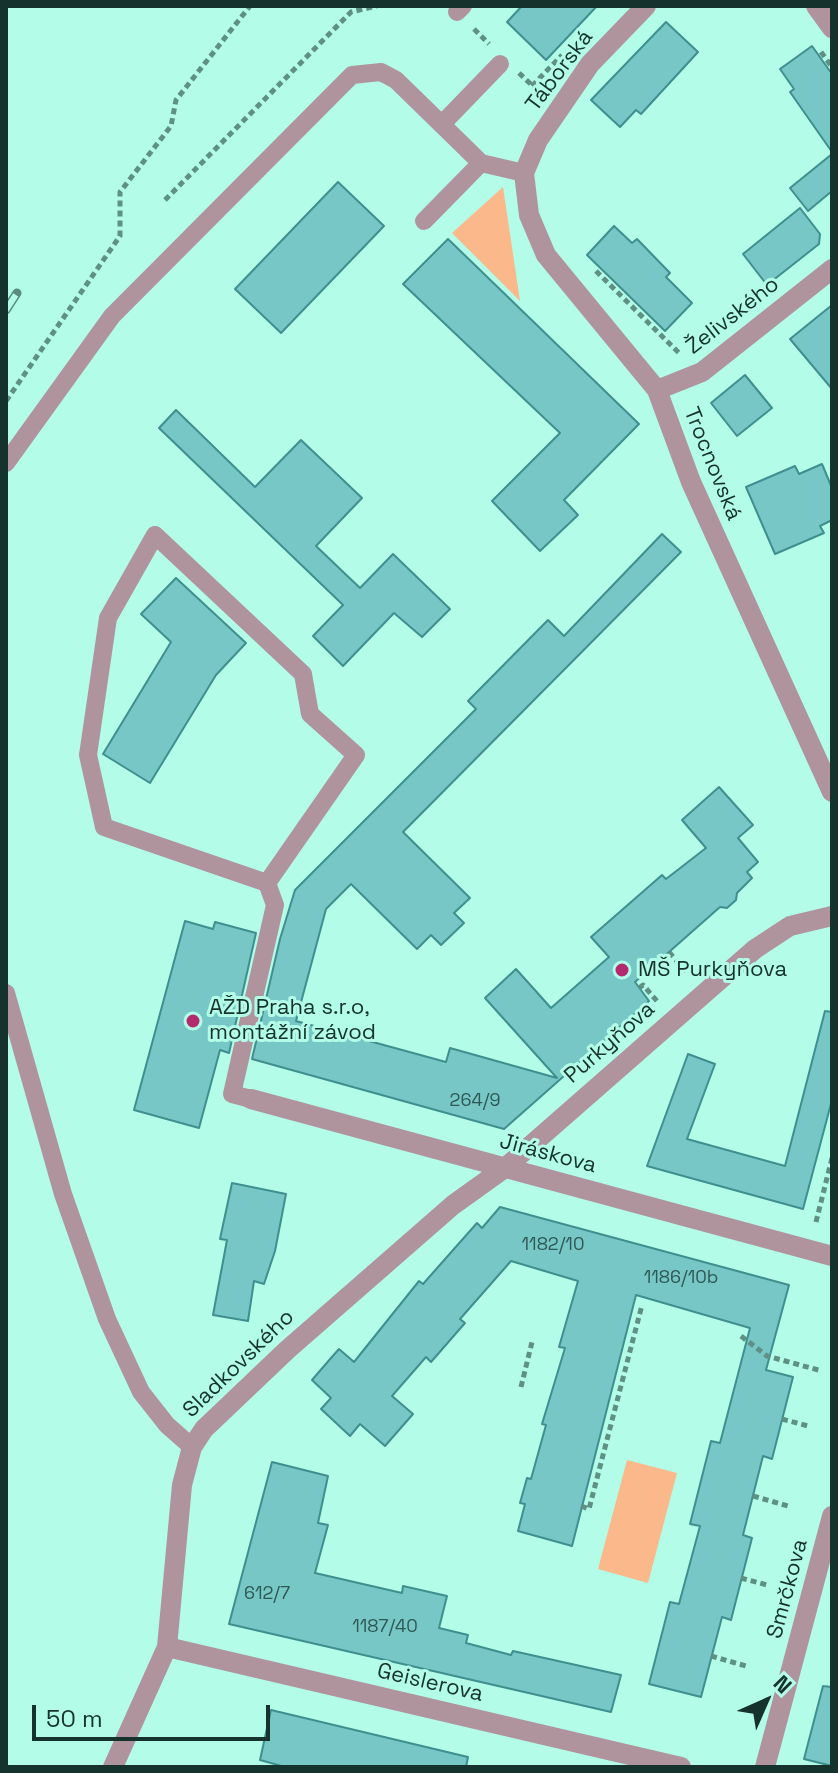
<!DOCTYPE html>
<meta charset="utf-8">
<style>
body{margin:0}
#map{position:relative;width:838px;height:1773px;overflow:hidden;background:#b3fce8;font-family:"Space Grotesk",sans-serif}
canvas{display:block}
.frame{position:absolute;inset:0;border:8px solid #15332c;pointer-events:none}
.north{position:absolute;left:726px;top:1661px;width:80px;height:80px;-webkit-text-stroke:6px #b3fce8;paint-order:stroke;rotate:45deg;font-size:22px;font-weight:700;line-height:32px;text-align:center;color:#15332c}
.north::after{content:'';display:block;margin:auto;width:28px;height:36px;background:#15332c;clip-path:polygon(50% 0,100% 100%,50% 72%,0 100%)}
.scale{position:absolute;left:32px;top:1705px;width:238px;height:36px;box-sizing:border-box;border:4px solid #15332c;border-top:0;padding-left:10px;font-size:24px;line-height:28px;white-space:nowrap;color:#15332c;-webkit-text-stroke:6px #b3fce8;paint-order:stroke}
</style>
<div id="map">
<canvas width="838" height="1773"></canvas>
<div class="frame"></div>
<div class="north">N</div>
<div class="scale">50 m</div>
</div>
<script>
const g = document.querySelector('canvas').getContext('2d');
g.lineJoin = 'round';
function fillPath(path, color) {
  g.fillStyle = color;
  g.fill(path, 'evenodd');
}
function toPath(rows) {
  const path = new Path2D();
  for (const r of rows) {
    path.moveTo(r[0], r[1]);
    for (let i = 2; i < r.length; i += 2) path.lineTo(r[i], r[i + 1]);
  }
  return path;
}
function trace(path, color, width, dash) {
  g.strokeStyle = color;
  g.lineWidth = width;
  g.lineCap = dash ? 'butt' : 'round';
  g.setLineDash(dash || []);
  g.stroke(path);
}
function drawText(font, color, halo, rows, align = 'center') {
  g.font = font + ' "Space Grotesk",sans-serif';
  g.lineWidth = 6;
  g.setLineDash([]);
  g.textBaseline = 'middle';
  g.strokeStyle = halo;
  g.fillStyle = color;
  for (const [text, x, y, turn = 0] of rows) {
    g.save();
    g.translate(x, y);
    g.rotate((+turn || 0) * Math.PI / 180);
    g.textAlign = isNaN(turn) ? turn : align;
    if (halo) g.strokeText(text, 0, 0);
    g.fillText(text, 0, 0);
    g.restore();
  }
}
const green = toPath([
 [503,187,520,301,452,233],
 [627,1460,677,1473,648,1583,598,1569]
]);
const building = toPath([
 [522,6,597,6,546,60,507,22,522,6],
 [666,22,698,52,641,114,636,110,620,127,591,100,666,22],
 [812,46,832,74,832,152,790,92,794,89,780,69,812,46],
 [832,154,832,191,808,211,790,188,832,154],
 [338,182,384,226,281,333,235,289,338,182],
 [800,208,820,234,819,244,767,285,743,254,800,208],
 [614,226,632,243,637,239,670,273,666,277,692,303,665,331,587,255,614,226],
 [448,239,639,424,564,500,578,515,540,551,492,501,560,433,403,284,448,239],
 [832,305,832,389,790,339,832,305],
 [745,375,772,408,737,436,711,403,745,375],
 [176,410,255,487,301,440,362,498,316,546,360,588,393,554,450,609,422,637,394,613,343,666,313,636,343,605,159,428,176,410],
 [822,464,832,488,832,520,820,526,824,533,775,554,746,487,795,466,799,474,822,464],
 [662,534,681,552,403,832,470,898,454,913,464,923,441,945,431,935,417,949,351,884,326,909,296,1021,446,1062,450,1048,557,1078,485,998,516,969,551,1008,609,957,591,937,662,875,666,879,706,848,682,820,719,787,753,825,738,838,758,862,747,872,752,878,737,893,736,900,727,908,720,907,635,982,649,1001,504,1129,252,1059,280,939,295,890,476,709,468,701,548,620,564,636,662,534],
 [176,578,246,643,216,675,150,783,103,754,171,642,141,614,176,578],
 [185,921,213,929,215,922,256,933,229,1053,220,1050,199,1128,134,1110,185,921],
 [825,1011,832,1012,832,1100,803,1209,647,1166,688,1054,715,1064,687,1139,785,1166,825,1011],
 [232,1183,286,1194,275,1251,264,1284,254,1281,248,1321,213,1315,227,1240,220,1239,232,1183],
 [500,1207,789,1285,766,1370,793,1377,772,1459,763,1456,743,1535,752,1538,731,1620,722,1617,701,1697,649,1684,670,1602,679,1604,700,1526,690,1524,711,1441,720,1443,750,1328,636,1295,572,1546,518,1531,525,1504,520,1503,527,1478,531,1479,546,1425,542,1424,565,1348,559,1347,578,1281,511,1261,460,1319,465,1323,431,1362,426,1357,392,1396,413,1414,385,1446,360,1424,350,1436,321,1409,331,1398,312,1380,331,1358,339,1349,354,1362,419,1281,423,1284,477,1223,482,1228,500,1207],
 [272,1462,328,1476,318,1523,328,1525,315,1573,402,1593,403,1586,447,1596,439,1628,468,1635,466,1643,511,1655,513,1651,621,1675,611,1712,229,1624,272,1462],
 [823,1686,832,1687,832,1766,804,1759,823,1686],
 [271,1710,468,1757,466,1767,285,1767,260,1760,271,1710]
]);
const path = toPath([
 [474,29,489,44],
 [821,52,832,67],
 [519,73,541,94],
 [532,86,562,55],
 [165,200,351,12,377,6],
 [596,271,680,354],
 [6,401,120,236,120,192,171,126,176,100,250,6],
 [669,952,688,974],
 [639,988,643,985,657,1001],
 [816,1222,832,1158],
 [741,1336,767,1356,822,1371],
 [521,1387,532,1342],
 [782,1419,808,1426],
 [753,1496,788,1506],
 [581,1506,589,1509,642,1305],
 [741,1578,767,1585],
 [711,1656,746,1666]
]);
const lane = toPath([
 [457,12,463,6],
 [442,124,500,64],
 [424,221,481,163],
 [6,463,112,316,352,75,381,72,396,80,481,163,524,173],
 [6,993,63,1194,107,1319,141,1392,167,1425,192,1447],
 [251,1099,232,1094,275,905,267,883,104,827,88,755,108,618,155,535,303,674,310,714,356,755,267,883]
]);
const street = toPath([
 [646,6,590,64,538,140,524,173,529,215,546,255,657,390,691,482,832,792],
 [816,6,832,28],
 [657,390,702,372,832,269],
 [251,1099,832,1256],
 [167,1647,681,1767],
 [113,1767,167,1647,182,1485,192,1447,204,1429,287,1350,453,1205,506,1167,755,949,790,926,832,916],
 [765,1767,832,1516]
]);
const rail = toPath([
 [6,310,17,293]
]);
const markers = [
 [622,970,8,"#b32b6d"],
 [193,1021,8,"#b32b6d"]
];
const numberNames = [
 ["264/9",475,1101],
 ["1182/10",553,1245],
 ["1186/10b",681,1278],
 ["612/7",267,1594],
 ["1187/40",385,1627]
];
const streetNames = [
 ["Táborská",560,71,-53],
 ["Želivského",733,316,-38],
 ["Trocnovská",712,464,68],
 ["Purkyňova",610,1043,-41],
 ["Jiráskova",548,1154,15],
 ["Sladkovského",239,1364,-44],
 ["Smrčkova",788,1589,-75],
 ["Geislerova",430,1683,13]
];
const poiNames = [
 ["MŠ Purkyňova",638,970],
 ["AŽD Praha s.r.o,",209,1008],
 ["montážní závod",209,1033]
];
fillPath(green, '#fbb88a');
fillPath(building, '#78c7c7');
trace(building, '#3f8f8f', 2);
trace(path, '#5e9083', 5, [6, 4]);
trace(lane, '#af949d', 18);
trace(street, '#af949d', 20);
trace(rail, '#5b8c80', 9);
trace(rail, '#b3fce8', 6, [18]);
for (const [x, y, r, color] of markers) {
  const dot = new Path2D();
  dot.arc(x, y, r, 0, 2 * Math.PI);
  g.fillStyle = color;
  g.fill(dot);
  trace(dot, '#b3fce8', 3);
}
drawText('18px', '#2e5853', null, numberNames);
drawText('22px', '#15332c', '#b3fce8', streetNames);
drawText('22px', '#15332c', '#b3fce8', poiNames, 'left');
</script>
